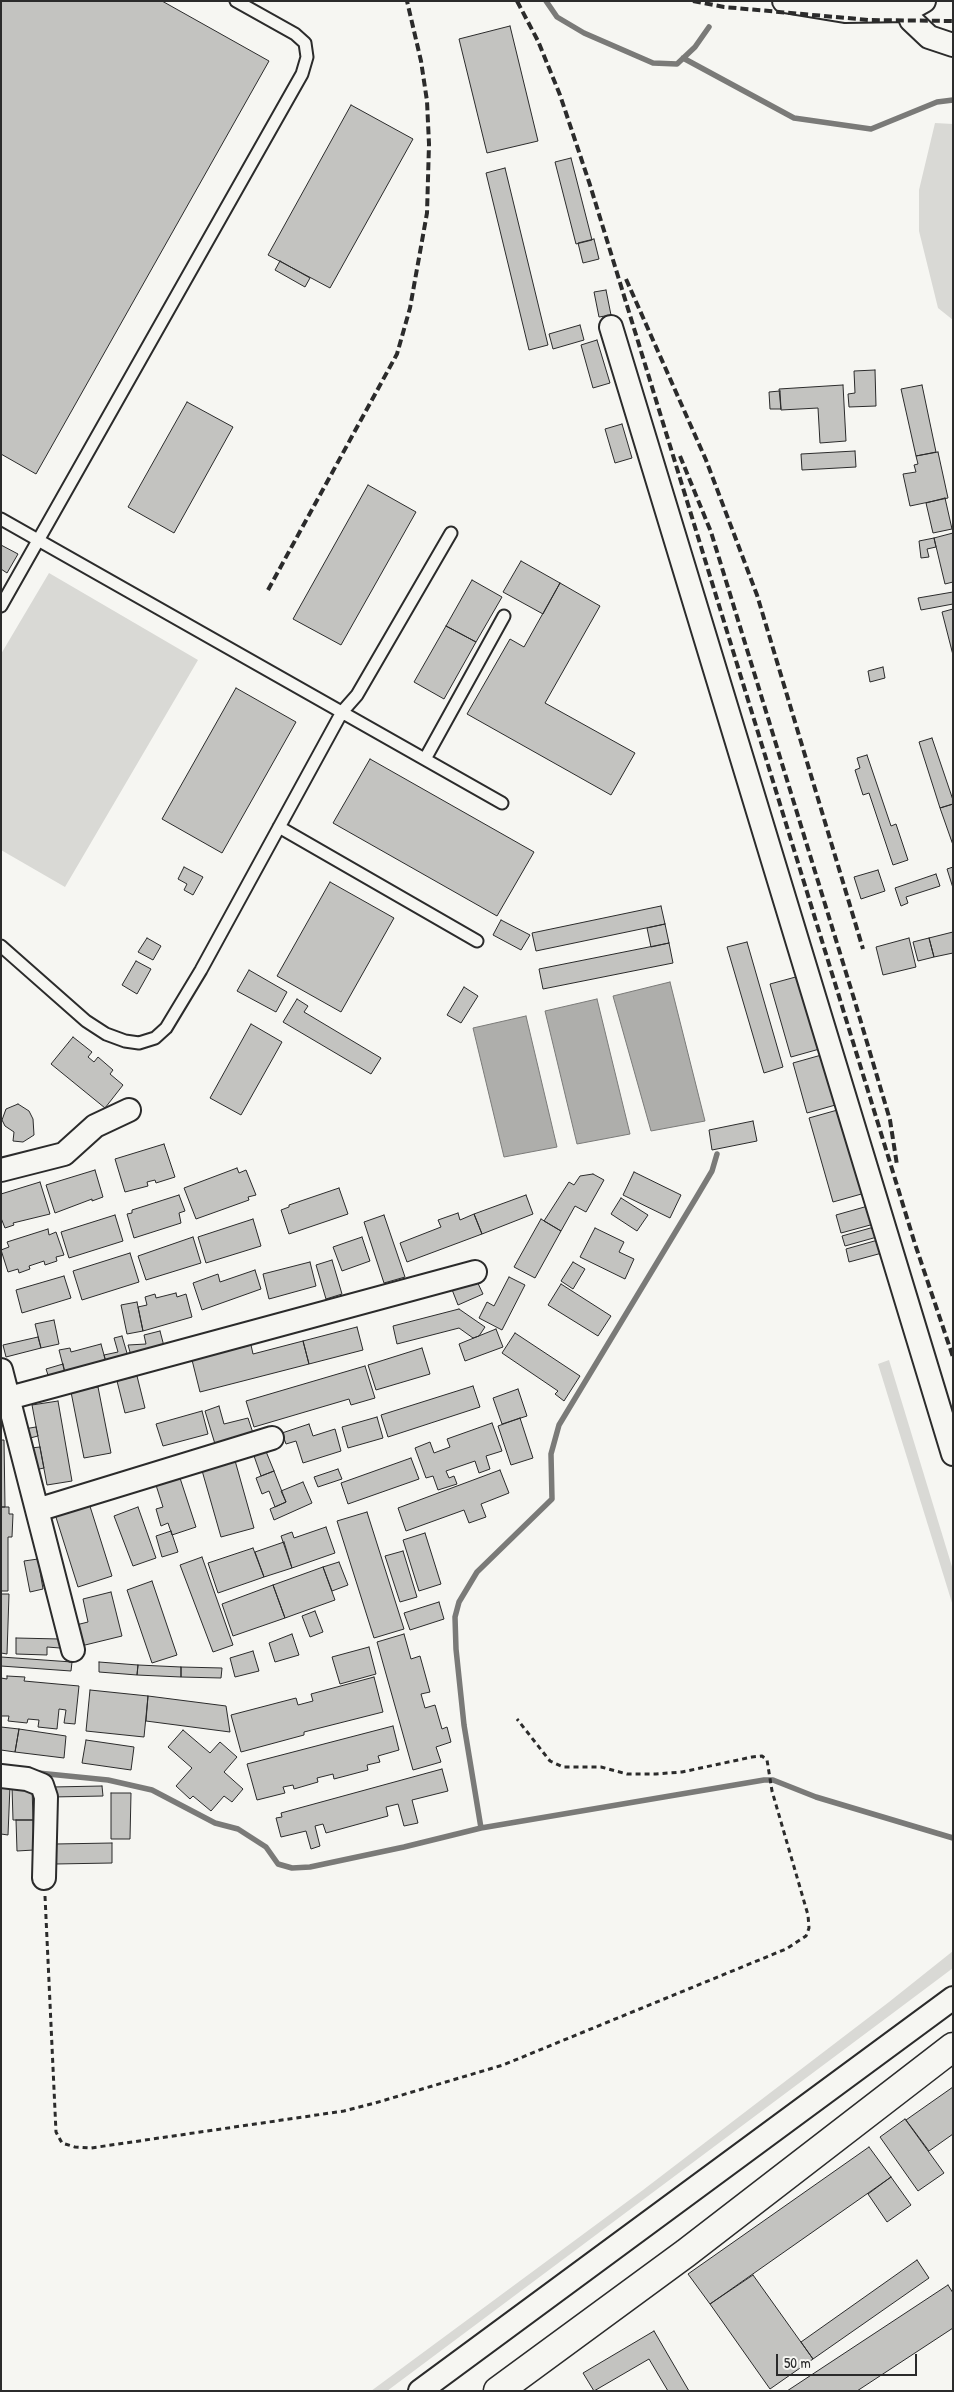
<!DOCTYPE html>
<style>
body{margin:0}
#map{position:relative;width:954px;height:2392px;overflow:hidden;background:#f6f6f2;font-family:"Patrick Hand",sans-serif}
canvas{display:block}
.frame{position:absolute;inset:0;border:2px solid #2b2b2b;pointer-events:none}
.scale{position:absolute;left:776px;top:2354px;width:141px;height:22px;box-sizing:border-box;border:2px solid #2b2b2b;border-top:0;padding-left:6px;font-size:15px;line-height:18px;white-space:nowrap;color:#2b2b2b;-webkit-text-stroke:4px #f6f6f2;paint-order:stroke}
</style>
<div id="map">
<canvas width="954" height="2392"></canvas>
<div class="frame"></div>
<div class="scale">50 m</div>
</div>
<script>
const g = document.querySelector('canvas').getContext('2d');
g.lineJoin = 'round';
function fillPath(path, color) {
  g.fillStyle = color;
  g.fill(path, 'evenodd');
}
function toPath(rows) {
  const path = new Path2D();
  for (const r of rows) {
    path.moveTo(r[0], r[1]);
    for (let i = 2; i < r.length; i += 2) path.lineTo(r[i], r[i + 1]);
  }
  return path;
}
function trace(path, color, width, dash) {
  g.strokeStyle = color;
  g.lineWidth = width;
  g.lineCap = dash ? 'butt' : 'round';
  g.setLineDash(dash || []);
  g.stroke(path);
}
const green = toPath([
 [935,123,953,124,953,320,938,308,919,231,919,190],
 [49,573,198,660,65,887,1,850,1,654],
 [889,1360,953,1570,953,1606,878,1364],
 [953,1951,953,1968,893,2013,387,2391,371,2391,643,2190,889,2002]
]);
const water = toPath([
 [670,982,705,1121,651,1131,613,996,670,982],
 [597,999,630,1134,577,1144,545,1011,597,999],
 [526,1016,557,1147,504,1157,473,1028,526,1016]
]);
const stream = toPath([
 [546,1,557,17,584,33,653,63,677,64,695,47,709,27],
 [683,58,794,118,871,129,937,102,953,100],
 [38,1773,108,1780,152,1790,215,1823,238,1829,266,1847,278,1864,292,1868,310,1867,404,1847,481,1828,764,1780,773,1780,816,1797,953,1838],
 [481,1828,464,1725,456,1649,455,1617,459,1602,477,1572,552,1499,551,1454,559,1425,696,1198,712,1171,717,1154]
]);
const building = toPath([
 [1,1,162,1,269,61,36,474,1,454,1,1],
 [510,26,538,141,487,153,459,39,510,26],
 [351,105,413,139,330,288,268,255,351,105],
 [571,158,592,240,576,244,555,162,571,158],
 [505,168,548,345,529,350,486,173,505,168],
 [594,239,599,259,583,263,578,243,594,239],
 [280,261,310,278,305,287,275,270,280,261],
 [606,290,611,315,599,317,594,292,606,290],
 [580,325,584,340,553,349,549,334,580,325],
 [597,340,610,383,593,388,581,345,597,340],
 [875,370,876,406,849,407,848,394,855,393,854,371,875,370],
 [843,385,846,441,820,443,818,408,781,410,779,389,843,385],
 [922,385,936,452,916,456,901,389,922,385],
 [780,391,781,409,770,409,769,392,780,391],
 [187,402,233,427,174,533,128,507,187,402],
 [622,424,632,458,615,463,605,429,622,424],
 [855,451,856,467,802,470,801,454,855,451],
 [938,452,948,498,910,506,903,474,916,472,914,465,918,464,916,456,938,452],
 [368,485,416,512,341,645,293,619,368,485],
 [945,498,952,529,933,533,926,503,945,498],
 [953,533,953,582,945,584,934,538,953,533],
 [934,538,936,547,927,549,929,557,921,558,919,541,934,538],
 [1,545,18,554,7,573,1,569,1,545],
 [521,561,560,583,543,614,503,592,521,561],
 [472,580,502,597,476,642,446,626,472,580],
 [560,583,600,606,545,703,635,753,611,795,467,714,510,639,524,647,560,583],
 [953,592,953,604,921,610,918,598,953,592],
 [953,609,953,655,942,612,953,609],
 [446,626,476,642,444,699,414,682,446,626],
 [883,667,885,678,870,682,868,671,883,667],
 [236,688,296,722,222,853,162,819,236,688],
 [932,738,953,800,953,804,940,808,919,742,932,738],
 [867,755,891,826,896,824,908,860,893,865,869,793,863,795,855,770,860,768,857,758,867,755],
 [370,759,534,852,497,916,333,823,370,759],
 [953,804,953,845,940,808,953,804],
 [184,867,203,877,193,895,184,890,187,884,178,879,184,867],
 [953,867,953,888,947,869,953,867],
 [878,870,885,891,861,899,854,877,878,870],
 [936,874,940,886,906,897,908,903,901,906,895,888,936,874],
 [330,882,394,918,341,1012,277,976,330,882],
 [661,906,665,924,536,951,532,933,661,906],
 [501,920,530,935,521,950,493,935,501,920],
 [665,924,669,943,651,947,647,928,665,924],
 [953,932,953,953,934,957,929,938,953,932],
 [147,938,161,946,153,960,138,952,147,938],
 [909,938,916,967,883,975,876,947,909,938],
 [929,938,934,957,918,961,913,942,929,938],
 [747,942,783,1067,764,1073,727,947,747,942],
 [669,943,673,963,543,989,539,969,669,943],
 [136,961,151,969,137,994,122,985,136,961],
 [249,970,287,992,276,1012,237,991,249,970],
 [803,975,823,1048,791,1057,770,984,803,975],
 [464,987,478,996,461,1023,447,1015,464,987],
 [297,999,308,1006,304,1012,381,1058,371,1074,283,1022,297,999],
 [251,1024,282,1042,241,1115,210,1098,251,1024],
 [73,1037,92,1052,88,1057,94,1062,98,1057,113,1070,110,1074,123,1085,105,1108,51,1064,73,1037],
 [825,1054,839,1104,807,1113,793,1063,825,1054],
 [18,1104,29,1111,33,1119,34,1135,23,1142,13,1141,14,1132,5,1126,2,1120,6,1109,18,1104],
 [841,1109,865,1193,833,1202,809,1118,841,1109],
 [753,1121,757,1141,712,1150,709,1130,753,1121],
 [164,1144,175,1177,156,1183,155,1180,147,1182,148,1186,125,1192,115,1159,164,1144],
 [237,1168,239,1173,246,1170,256,1195,248,1197,249,1200,196,1219,184,1188,237,1168],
 [95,1170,103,1197,92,1201,92,1199,55,1213,46,1185,95,1170],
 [634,1172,681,1195,670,1218,623,1195,634,1172],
 [593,1174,604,1180,586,1212,575,1206,561,1231,544,1221,569,1182,574,1185,580,1176,593,1174],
 [40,1182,50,1214,13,1223,14,1225,5,1228,1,1218,1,1194,40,1182],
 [339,1188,348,1214,289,1234,281,1210,289,1207,289,1205,339,1188],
 [179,1195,185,1211,179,1213,181,1223,134,1238,127,1214,132,1213,132,1210,179,1195],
 [526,1195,533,1214,482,1234,474,1214,526,1195],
 [621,1198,648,1215,637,1231,611,1214,621,1198],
 [868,1206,874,1224,841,1233,836,1215,868,1206],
 [458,1213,460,1220,474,1214,482,1234,407,1262,400,1243,441,1227,438,1220,458,1213],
 [115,1215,123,1241,69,1258,61,1232,115,1215],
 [384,1215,405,1277,384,1283,364,1222,384,1215],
 [253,1219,261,1246,206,1263,198,1237,253,1219],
 [541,1219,561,1231,535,1278,514,1267,541,1219],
 [874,1227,877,1237,845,1246,842,1236,874,1227],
 [595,1228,624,1242,619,1252,634,1259,625,1279,580,1257,595,1228],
 [48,1229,49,1235,56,1232,64,1255,56,1257,57,1261,45,1265,44,1261,29,1266,30,1269,19,1273,18,1269,8,1272,1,1250,9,1247,7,1242,48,1229],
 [193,1237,201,1263,146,1280,138,1256,193,1237],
 [362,1237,370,1261,342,1271,333,1247,362,1237],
 [878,1240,882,1253,849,1262,846,1249,878,1240],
 [130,1253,139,1282,82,1300,73,1271,130,1253],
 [332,1260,342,1294,326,1299,316,1265,332,1260],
 [310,1262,316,1286,269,1299,263,1274,310,1262],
 [573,1262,585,1269,573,1289,561,1281,573,1262],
 [255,1270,261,1289,202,1310,193,1283,218,1274,220,1282,255,1270],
 [64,1276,71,1298,22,1313,16,1290,64,1276],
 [475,1277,483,1294,458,1305,451,1287,475,1277],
 [509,1277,525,1285,502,1330,479,1318,487,1302,494,1306,509,1277],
 [561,1284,611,1316,598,1336,548,1305,561,1284],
 [176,1293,177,1297,186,1294,192,1317,143,1331,138,1307,147,1305,145,1297,155,1294,156,1298,176,1293],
 [137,1302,143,1331,127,1334,121,1305,137,1302],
 [459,1309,485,1327,479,1336,473,1338,459,1328,397,1344,393,1326,459,1309],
 [54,1320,59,1344,41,1348,35,1324,54,1320],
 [357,1327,363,1350,309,1364,303,1341,357,1327],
 [496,1329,503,1347,465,1361,459,1344,496,1329],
 [160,1331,165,1350,132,1359,128,1345,146,1344,144,1335,160,1331],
 [515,1333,580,1376,564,1401,555,1394,558,1391,502,1353,515,1333],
 [122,1336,129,1360,107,1366,104,1355,118,1352,114,1338,122,1336],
 [38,1337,41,1348,6,1357,3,1345,38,1337],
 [303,1341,309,1364,200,1392,192,1360,251,1345,253,1354,303,1341],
 [101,1344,107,1366,66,1377,59,1350,70,1348,71,1352,101,1344],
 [422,1348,430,1374,376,1390,368,1365,422,1348],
 [63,1364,66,1377,50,1381,46,1369,63,1364],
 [365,1366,375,1398,351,1405,349,1399,254,1427,246,1401,365,1366],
 [137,1376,145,1408,125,1413,117,1381,137,1376],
 [473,1386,480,1407,388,1437,381,1415,473,1386],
 [98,1387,111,1453,84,1458,71,1392,98,1387],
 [518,1389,527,1416,502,1424,493,1398,518,1389],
 [58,1401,72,1481,47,1485,32,1405,58,1401],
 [219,1406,224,1424,248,1418,253,1433,215,1444,205,1411,219,1406],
 [202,1411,208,1434,163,1446,156,1424,202,1411],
 [377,1417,383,1438,348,1448,342,1427,377,1417],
 [520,1418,533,1458,511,1465,498,1426,520,1418],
 [492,1423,502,1451,486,1456,490,1469,479,1473,475,1461,446,1471,449,1478,454,1476,457,1484,438,1490,433,1476,426,1478,415,1448,430,1442,434,1453,450,1447,447,1439,492,1423],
 [309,1424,313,1436,335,1429,341,1451,303,1463,296,1441,286,1444,282,1433,309,1424],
 [36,1427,38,1436,26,1439,24,1429,36,1427],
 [1,1440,4,1440,5,1507,1,1507,1,1440],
 [40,1447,44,1468,35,1470,31,1448,40,1447],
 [265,1449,274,1471,261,1476,253,1453,265,1449],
 [234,1457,254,1528,221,1537,201,1467,234,1457],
 [411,1458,419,1479,348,1504,341,1483,411,1458],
 [338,1469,342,1479,318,1487,314,1477,338,1469],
 [500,1470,509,1493,481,1504,486,1517,469,1523,464,1510,406,1531,398,1508,500,1470],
 [274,1471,286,1502,275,1507,269,1491,262,1494,256,1478,274,1471],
 [179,1475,196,1527,172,1535,168,1523,161,1526,156,1509,163,1507,155,1482,179,1475],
 [303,1482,312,1503,274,1520,270,1509,286,1502,281,1491,303,1482],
 [88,1500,112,1576,78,1587,54,1511,88,1500],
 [1,1507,9,1507,9,1514,13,1514,12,1537,8,1537,8,1591,1,1591,1,1507],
 [138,1507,156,1558,133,1566,114,1516,138,1507],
 [367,1512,404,1629,374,1638,337,1521,367,1512],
 [326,1527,335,1553,292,1568,281,1536,292,1532,294,1538,326,1527],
 [171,1531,178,1552,162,1557,156,1536,171,1531],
 [425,1533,441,1584,419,1591,403,1540,425,1533],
 [284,1542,292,1568,264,1577,255,1552,284,1542],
 [253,1548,264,1577,218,1593,208,1563,253,1548],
 [403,1551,417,1597,400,1602,385,1556,403,1551],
 [202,1557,233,1645,213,1652,180,1565,202,1557],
 [38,1559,43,1589,30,1592,24,1561,38,1559],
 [339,1562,348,1585,332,1591,323,1567,339,1562],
 [323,1567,335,1600,285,1618,273,1585,323,1567],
 [152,1581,177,1655,152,1663,127,1590,152,1581],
 [273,1585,285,1618,233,1636,222,1604,273,1585],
 [111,1592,122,1636,81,1646,76,1625,88,1622,83,1599,111,1592],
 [1,1594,9,1594,7,1654,1,1653,1,1594],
 [439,1602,444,1619,410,1630,404,1613,439,1602],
 [315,1611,323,1632,310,1637,302,1616,315,1611],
 [292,1634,299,1655,275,1662,269,1643,292,1634],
 [404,1634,411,1659,420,1656,430,1692,421,1694,425,1708,435,1705,442,1729,447,1727,451,1742,436,1747,441,1762,413,1770,377,1642,404,1634],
 [16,1638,60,1639,60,1648,47,1647,47,1655,16,1654,16,1638],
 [369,1647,376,1674,340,1684,332,1657,369,1647],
 [253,1651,259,1671,235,1677,230,1658,253,1651],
 [1,1657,72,1662,71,1671,1,1666,1,1657],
 [99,1662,138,1665,137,1675,99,1672,99,1662],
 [138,1665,181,1667,181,1677,137,1675,138,1665],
 [181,1667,222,1668,221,1678,181,1677,181,1667],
 [7,1676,25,1677,24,1681,79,1686,75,1724,64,1723,66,1710,59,1709,57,1729,38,1727,39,1720,28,1719,27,1723,8,1721,9,1716,1,1716,1,1678,7,1679,7,1676],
 [374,1677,383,1712,304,1732,304,1735,241,1752,231,1715,296,1698,298,1705,313,1701,311,1694,374,1677],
 [90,1690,148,1696,144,1737,86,1731,90,1690],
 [148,1696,226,1706,230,1732,146,1721,148,1696],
 [393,1726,399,1750,378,1756,380,1762,367,1765,368,1770,334,1779,333,1774,317,1778,318,1782,294,1789,293,1785,283,1787,285,1793,257,1800,247,1764,393,1726],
 [1,1727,19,1729,15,1752,1,1750,1,1727],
 [19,1729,66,1736,64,1758,15,1752,19,1729],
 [183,1730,210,1753,220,1742,237,1757,224,1772,243,1789,232,1802,224,1796,211,1811,193,1796,190,1799,176,1786,192,1768,168,1747,183,1730],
 [86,1740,134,1747,131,1770,82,1763,86,1740],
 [442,1769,448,1791,412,1800,418,1823,404,1826,398,1804,386,1807,388,1816,326,1833,323,1824,315,1826,320,1846,311,1849,306,1831,281,1837,276,1818,282,1817,281,1813,442,1769],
 [1,1786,10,1786,8,1835,1,1834,1,1786],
 [12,1786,32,1786,33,1820,13,1820,12,1786],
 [102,1786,103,1796,52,1797,52,1787,102,1786],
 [111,1793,131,1793,130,1839,111,1839,111,1793],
 [16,1820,33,1820,34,1850,17,1851,16,1820],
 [112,1843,112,1863,55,1864,55,1844,112,1843],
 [953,2087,953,2134,929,2151,906,2120,953,2087],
 [905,2119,944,2173,918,2191,880,2137,905,2119],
 [869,2147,891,2177,710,2304,688,2274,869,2147],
 [891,2177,911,2205,887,2222,868,2194,891,2177],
 [917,2260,929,2278,813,2359,801,2342,917,2260],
 [753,2275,813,2359,770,2389,710,2304,753,2275],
 [948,2285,953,2293,953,2328,857,2391,787,2391,948,2285],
 [654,2331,689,2391,668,2391,649,2359,594,2391,583,2373,654,2331]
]);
const path = toPath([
 [45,1896,56,2132,62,2143,75,2147,91,2148,344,2111,375,2103,503,2065,786,1949,806,1936,809,1928,808,1915,772,1791,767,1760,762,1756,752,1757,682,1772,656,1774,627,1774,601,1767,563,1767,550,1761,517,1719]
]);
const service = toPath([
 [1,519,502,803],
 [1,606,302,74,307,57,305,43,295,34,236,1],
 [425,759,504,616],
 [279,827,477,941],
 [1,946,86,1021,106,1034,125,1041,139,1043,155,1038,166,1028,201,970,342,712,357,695,451,533]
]);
const minor = toPath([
 [784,1,845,11,908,10,924,1],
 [908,10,911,20,929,37,953,45],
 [611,327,953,1454],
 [1,1170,64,1154,95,1126,129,1110],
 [1,1370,73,1650],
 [9,1398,475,1272],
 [37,1510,272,1438],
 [1,1776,27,1779,42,1785,46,1797,44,1878],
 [420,2391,953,1998]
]);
const tertiary = toPath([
 [498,2391,686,2253,953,2047]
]);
const rail = toPath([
 [517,1,538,41,560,95,590,185,915,1244,953,1357],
 [693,1,724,7,869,20,953,21],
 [626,279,706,460,757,595,863,949],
 [680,456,711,532,855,1002,890,1120,897,1165],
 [268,590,397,354,410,308,427,213,429,144,427,101,421,61,407,1]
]);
fillPath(green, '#d9d9d5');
fillPath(water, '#aeaeab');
trace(water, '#7a7a78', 1);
trace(stream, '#7a7a78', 5.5);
fillPath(building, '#c3c3c0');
trace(building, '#2b2b2b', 1);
trace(service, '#2b2b2b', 15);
trace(minor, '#2b2b2b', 26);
trace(tertiary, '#2b2b2b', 31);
trace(path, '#2b2b2b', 3, [5, 4]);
trace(service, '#f6f6f2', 11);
trace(minor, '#f6f6f2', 22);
trace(tertiary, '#f6f6f2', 28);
trace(rail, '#2b2b2b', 4, [8, 4]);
</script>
